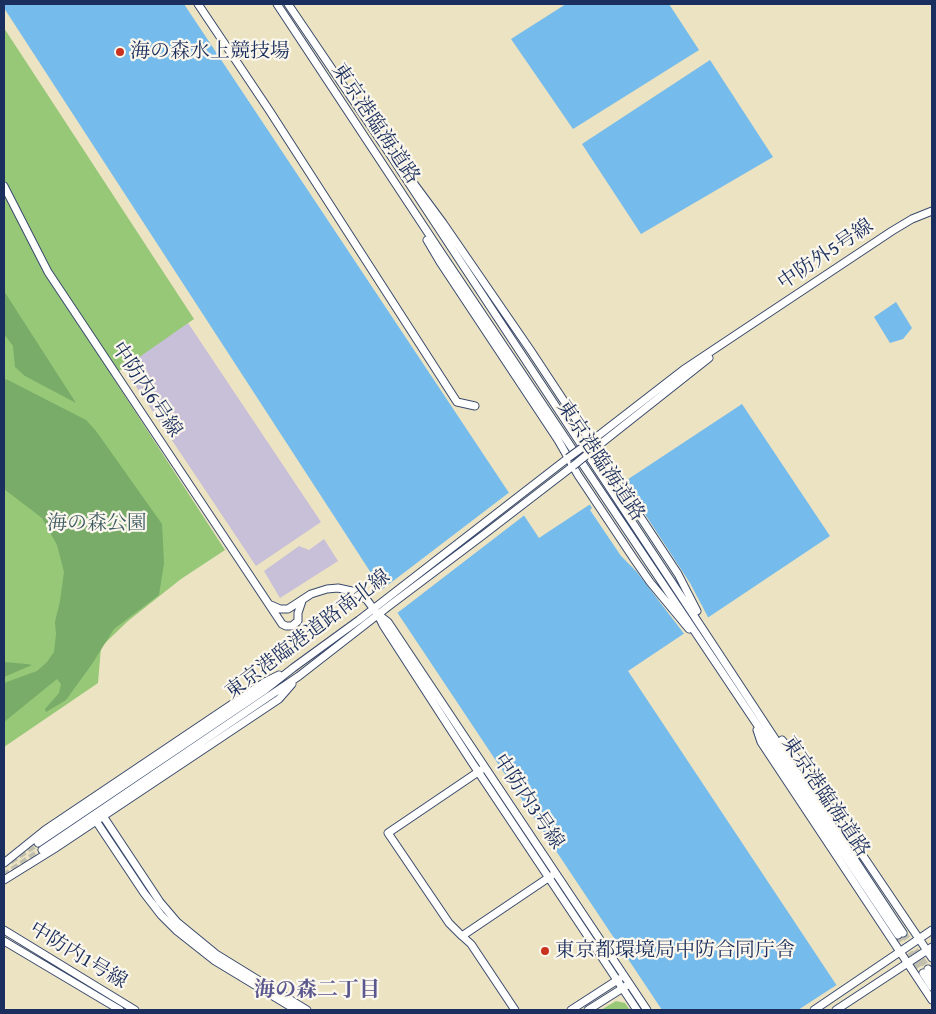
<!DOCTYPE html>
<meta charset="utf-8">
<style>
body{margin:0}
#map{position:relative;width:936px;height:1014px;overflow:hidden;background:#ebe3c2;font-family:"Gentium Book Plus",serif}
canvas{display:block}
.frame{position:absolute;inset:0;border:5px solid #1b2f5e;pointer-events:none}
</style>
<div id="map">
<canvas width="936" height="1014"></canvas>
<div class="frame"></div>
</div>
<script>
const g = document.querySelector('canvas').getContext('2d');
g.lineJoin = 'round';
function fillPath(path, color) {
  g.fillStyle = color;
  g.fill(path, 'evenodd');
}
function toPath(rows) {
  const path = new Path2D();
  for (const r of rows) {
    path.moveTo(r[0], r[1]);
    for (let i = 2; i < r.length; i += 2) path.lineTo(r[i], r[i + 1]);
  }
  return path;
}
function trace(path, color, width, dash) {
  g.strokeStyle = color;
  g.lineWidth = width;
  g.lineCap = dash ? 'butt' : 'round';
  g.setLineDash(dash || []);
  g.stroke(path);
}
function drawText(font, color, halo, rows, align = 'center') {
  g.font = font + ' "Gentium Book Plus","Noto Serif JP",serif';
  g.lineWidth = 4.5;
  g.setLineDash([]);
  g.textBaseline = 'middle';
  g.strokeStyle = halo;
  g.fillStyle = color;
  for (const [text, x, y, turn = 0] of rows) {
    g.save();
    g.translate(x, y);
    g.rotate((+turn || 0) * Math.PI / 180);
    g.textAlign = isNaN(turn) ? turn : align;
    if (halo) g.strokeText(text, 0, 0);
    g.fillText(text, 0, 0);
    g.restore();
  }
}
const industrial = toPath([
 [188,323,321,522,256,566,123,367],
 [324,539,338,561,280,598,264,571,299,546,309,550]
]);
const green = toPath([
 [4,28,194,319,112,376,225,550,181,579,128,621,101,647,98,683,4,747],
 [616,1001,625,1003,630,1010,601,1010]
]);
const forest = toPath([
 [4,291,76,403,25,376,15,367,13,346,4,334],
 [6,379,86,420,96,431,162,524,164,563,159,595,114,629,92,664,66,700,46,712,45,709,59,693,61,684,57,679,4,722,4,683,37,671,47,662,54,652,56,634,55,622,60,601,64,572,57,545,42,518,4,489,4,381],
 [4,662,27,664,32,665,4,677]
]);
const water = toPath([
 [4,4,184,4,539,538,742,404,830,536,628,671,853,1010,662,1010,373,576,4,8],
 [566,4,669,4,699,50,573,129,511,39],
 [710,60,773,157,641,234,582,144],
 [896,302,912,328,903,339,890,343,874,317]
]);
const pier = toPath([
 [619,481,621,484,624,482,690,583,709,619,685,635,636,571,621,556,590,510,592,508,588,502],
 [511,491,526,514,396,614,380,591],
 [838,984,855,1009,853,1010,798,1010]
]);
const minorTunnel = toPath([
 [10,861,38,843],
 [4,876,42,850],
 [903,933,928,969],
 [898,935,923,973]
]);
const minor = toPath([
 [198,4,269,110,457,402,475,406],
 [277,4,440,251,898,935],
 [288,4,391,156,903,933],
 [412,181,443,223,531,351,678,574,697,611],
 [4,186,48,272,282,624,286,626,292,626,298,621,298,613,302,601],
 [427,240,440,262,558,440,578,475,634,559,650,582,689,629],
 [590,442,683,370,740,332,892,231,912,219,932,211],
 [594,449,709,358],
 [271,605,280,609,288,609,311,594,327,589,338,588,352,591,367,600,378,615,383,625,471,761,637,1010],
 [379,615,388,622,647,1010],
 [757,730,761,742,932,1000],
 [782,740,801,764,932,958],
 [481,770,388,833,449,923,462,936,551,876],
 [103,816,160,902,177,922,216,954,307,1010],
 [96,821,144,893,161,915,177,931,215,961,296,1010],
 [38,843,265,690,293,668,359,620,568,458],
 [42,850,299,676,389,606,482,536,573,466],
 [4,863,45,830,265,682,279,675],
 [4,880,54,849,279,699,292,684],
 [4,930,135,1010],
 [462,936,471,944,515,1010],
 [4,941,120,1010],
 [928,969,932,975],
 [923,973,932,987],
 [571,1010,619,979],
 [588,1010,626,986],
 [814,1010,932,930],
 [836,1010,932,947]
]);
const minorBridge = toPath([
 [568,458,590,442],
 [573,466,594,449]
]);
const markers = [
 [120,52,5,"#c8321e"],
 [545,951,5,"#c8321e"]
];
const poiNames = [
 ["海の森水上競技場",130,52],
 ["東京都環境局中防合同庁舎",555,951]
];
const streetNames = [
 ["東京港臨海道路",375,124,56],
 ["中防外5号線",826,255,-34],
 ["中防内6号線",146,390,56],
 ["東京港臨海道路",600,461,56],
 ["東京港臨港道路南北線",308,635,-37],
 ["東京港臨海道路",825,797,56],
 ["中防内3号線",528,802,56],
 ["中防内1号線",78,956,31]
];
const parkNames = [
 ["海の森公園",97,524]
];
const neighbourhoodNames = [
 ["海の森二丁目",317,991]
];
fillPath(industrial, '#c8bfd8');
fillPath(green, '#96c877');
fillPath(forest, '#78ac68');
fillPath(water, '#75bbec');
fillPath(pier, '#ebe3c2');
trace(minorTunnel, '#c1bfae', 7, [7, 3.5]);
trace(minor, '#3a4a6d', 9);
trace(minor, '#fff', 7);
trace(minorBridge, '#3a4a6d', 9, []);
trace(minorBridge, '#fff', 7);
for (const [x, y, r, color] of markers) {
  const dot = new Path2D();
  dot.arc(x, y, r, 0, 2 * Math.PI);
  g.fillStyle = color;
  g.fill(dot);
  trace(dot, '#fbf7ec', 2);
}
drawText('20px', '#1b2f5e', '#fbf7ec', poiNames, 'left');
drawText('20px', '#1b2f5e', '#fbf7ec', streetNames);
drawText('20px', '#405d66', '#fbf7ec', parkNames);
drawText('bold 21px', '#5a588e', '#fbf7ec', neighbourhoodNames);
</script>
